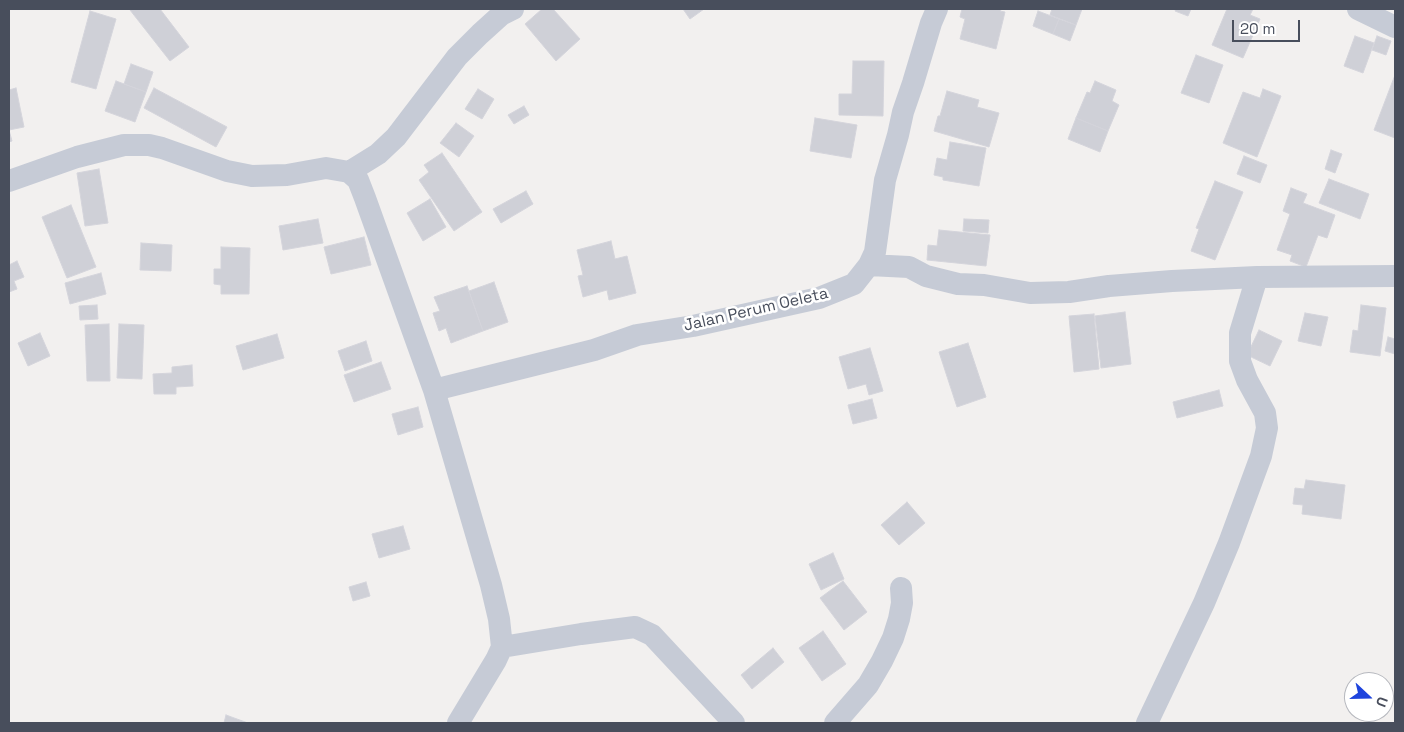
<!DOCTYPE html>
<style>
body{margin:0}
#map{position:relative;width:1404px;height:732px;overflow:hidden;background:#f2f0ef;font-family:"Space Grotesk",sans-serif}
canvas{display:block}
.frame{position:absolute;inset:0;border:10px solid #484e5c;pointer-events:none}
.north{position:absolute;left:1344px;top:672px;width:50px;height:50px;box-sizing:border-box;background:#fff;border:1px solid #b6b8be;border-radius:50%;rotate:111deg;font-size:14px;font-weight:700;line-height:20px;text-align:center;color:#484e5c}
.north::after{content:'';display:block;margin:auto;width:18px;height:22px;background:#1e44dd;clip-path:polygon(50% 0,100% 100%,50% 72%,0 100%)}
.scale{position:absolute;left:1232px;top:20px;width:68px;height:22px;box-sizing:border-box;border:2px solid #484e5c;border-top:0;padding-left:6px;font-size:15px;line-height:18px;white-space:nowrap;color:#484e5c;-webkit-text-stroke:4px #fff;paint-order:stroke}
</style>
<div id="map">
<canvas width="1404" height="732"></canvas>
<div class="frame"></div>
<div class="north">U</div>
<div class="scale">20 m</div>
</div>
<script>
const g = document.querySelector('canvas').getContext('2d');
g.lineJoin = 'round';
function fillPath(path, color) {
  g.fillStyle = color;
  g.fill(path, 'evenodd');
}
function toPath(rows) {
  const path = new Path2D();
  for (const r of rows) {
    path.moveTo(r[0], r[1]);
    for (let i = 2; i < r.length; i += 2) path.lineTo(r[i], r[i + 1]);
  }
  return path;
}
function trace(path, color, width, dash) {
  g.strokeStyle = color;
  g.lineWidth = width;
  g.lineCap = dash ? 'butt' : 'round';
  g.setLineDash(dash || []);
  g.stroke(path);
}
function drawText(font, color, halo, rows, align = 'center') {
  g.font = font + ' "Space Grotesk",sans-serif';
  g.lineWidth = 5;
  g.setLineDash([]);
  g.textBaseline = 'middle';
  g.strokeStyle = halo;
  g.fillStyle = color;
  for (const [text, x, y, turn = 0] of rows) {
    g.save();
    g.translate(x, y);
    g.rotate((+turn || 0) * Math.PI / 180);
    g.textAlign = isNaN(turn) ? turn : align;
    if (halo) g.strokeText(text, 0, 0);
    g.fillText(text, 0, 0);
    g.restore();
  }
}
const building = toPath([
 [132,9,160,9,189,47,170,61,130,10,132,9],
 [542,9,553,9,580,39,556,61,525,24,542,9],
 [683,9,704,9,690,19,683,9],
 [962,9,1001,9,1000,11,1005,12,996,49,960,39,965,19,960,17,962,9],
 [1052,9,1082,9,1076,25,1050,15,1052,9],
 [1176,9,1191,9,1188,16,1175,11,1176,9],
 [1227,9,1253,9,1250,15,1260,19,1243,58,1212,45,1227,9],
 [90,11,116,19,96,89,71,82,90,11],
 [1038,11,1059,19,1053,34,1033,26,1038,11],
 [1059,19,1076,25,1070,41,1053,34,1059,19],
 [1355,36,1374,43,1363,73,1344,66,1355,36],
 [1377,36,1391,41,1386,55,1372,50,1377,36],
 [1196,55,1223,65,1209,103,1181,93,1196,55],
 [853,61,884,61,883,116,839,115,839,94,852,94,853,61],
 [131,64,153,72,146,92,124,84,131,64],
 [1395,75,1395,138,1374,130,1395,75],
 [116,81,146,92,135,122,105,111,116,81],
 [1095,81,1116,90,1112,101,1119,105,1108,131,1076,118,1087,92,1090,93,1095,81],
 [16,88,24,127,9,130,12,141,9,142,9,90,16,88],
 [154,88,227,127,216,147,144,108,154,88],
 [478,89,494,99,482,119,465,109,478,89],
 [1263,89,1281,96,1257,157,1223,143,1243,92,1260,98,1263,89],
 [947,91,979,100,977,107,999,113,989,147,934,131,938,116,940,116,947,91],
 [524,106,529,115,514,124,508,115,524,106],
 [815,118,857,125,851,158,810,151,815,118],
 [1076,118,1108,131,1100,152,1068,139,1076,118],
 [456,123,474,136,459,157,440,143,456,123],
 [950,142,986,148,979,186,943,180,943,177,934,175,937,158,947,160,950,142],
 [1331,150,1342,154,1335,173,1325,169,1331,150],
 [442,153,482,212,454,231,419,180,429,172,424,165,442,153],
 [1244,156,1267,165,1260,183,1237,174,1244,156],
 [99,169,108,223,85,226,77,173,99,169],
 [1329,179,1369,194,1360,219,1319,203,1329,179],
 [1215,181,1243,192,1215,260,1191,251,1199,229,1196,228,1215,181],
 [1291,188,1307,194,1303,203,1335,215,1327,238,1318,235,1306,267,1290,261,1292,255,1277,250,1290,214,1283,211,1291,188],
 [526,191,533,204,501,223,493,209,526,191],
 [430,199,446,227,423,241,407,213,430,199],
 [71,205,96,267,67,278,42,217,71,205],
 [318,219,323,243,283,250,279,226,318,219],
 [964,219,989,220,988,233,963,231,964,219],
 [939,230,990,235,986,266,927,260,928,245,937,246,939,230],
 [364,237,371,265,331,274,324,247,364,237],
 [611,241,615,259,627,256,636,293,609,300,607,290,583,297,578,276,583,275,577,250,611,241],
 [141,243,172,245,171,271,140,270,141,243],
 [221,247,250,248,249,294,221,294,221,285,214,284,214,269,221,269,221,247],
 [17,261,24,277,14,281,17,289,9,292,9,265,17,261],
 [101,273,106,294,70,304,65,283,101,273],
 [494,282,508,322,483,331,469,291,494,282],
 [467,286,483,331,451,343,446,328,439,331,433,313,440,311,434,297,467,286],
 [97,305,98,319,80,320,79,306,97,305],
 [1361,305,1386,308,1380,356,1350,352,1353,330,1358,331,1361,305],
 [1125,312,1131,364,1101,368,1095,316,1125,312],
 [1305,313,1328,317,1321,346,1298,341,1305,313],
 [1094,314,1099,369,1074,372,1069,316,1094,314],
 [109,324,110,381,87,381,85,325,109,324],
 [119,324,144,325,142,379,117,378,119,324],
 [1259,330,1282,341,1270,366,1247,355,1259,330],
 [40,333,50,356,28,366,18,343,40,333],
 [277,334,284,358,243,370,236,346,277,334],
 [1388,337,1395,339,1395,354,1385,351,1388,337],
 [366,341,372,361,345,371,338,351,366,341],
 [968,343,986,397,957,407,939,352,968,343],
 [870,348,883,391,869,395,866,384,848,389,839,357,870,348],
 [381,362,391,389,354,402,344,375,381,362],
 [192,365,193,386,176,387,176,394,154,394,153,374,172,373,172,367,192,365],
 [1219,390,1223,406,1177,418,1173,402,1219,390],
 [872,399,877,418,853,424,848,405,872,399],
 [418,407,423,427,398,435,392,414,418,407],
 [1306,480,1345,485,1341,519,1302,514,1303,505,1293,504,1295,488,1304,489,1306,480],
 [907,502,925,523,899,545,881,525,907,502],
 [403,526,410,549,379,558,372,534,403,526],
 [833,553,844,579,821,590,809,564,833,553],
 [843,581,867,612,844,630,820,598,843,581],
 [366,582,370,596,353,601,349,587,366,582],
 [823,631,846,664,822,681,799,648,823,631],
 [773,648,784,662,752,689,741,675,773,648],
 [226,715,248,723,224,723,226,715]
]);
const minor = toPath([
 [1358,9,1395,27],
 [349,172,358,180,365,198,434,390,491,585,499,619,502,647,496,660,458,723],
 [9,181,77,157,124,145,149,145,162,148,227,171,252,176,287,175,326,168,349,172,378,154,396,137,457,57,480,34,501,15,513,9],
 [869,265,909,267,926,276,958,284,984,285,1030,293,1069,292,1109,286,1172,281,1257,277,1395,276],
 [434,390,594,350,637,335,693,326,819,298,854,284,869,265,875,252,885,180,898,135,903,112,913,83,931,23,937,9],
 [502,647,581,634,635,627,652,635,734,723],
 [835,723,868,685,882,661,893,638,899,619,902,603,901,588],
 [1147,723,1204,603,1229,543,1261,456,1267,428,1265,413,1247,380,1240,361,1240,333,1257,277]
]);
const streetNames = [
 ["Jalan Perum Oeleta",756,310,-13]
];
fillPath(building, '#cfd0d7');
trace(building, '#d4d4db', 1);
trace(minor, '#c6cbd6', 22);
drawText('16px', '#484e5c', '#fff', streetNames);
</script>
